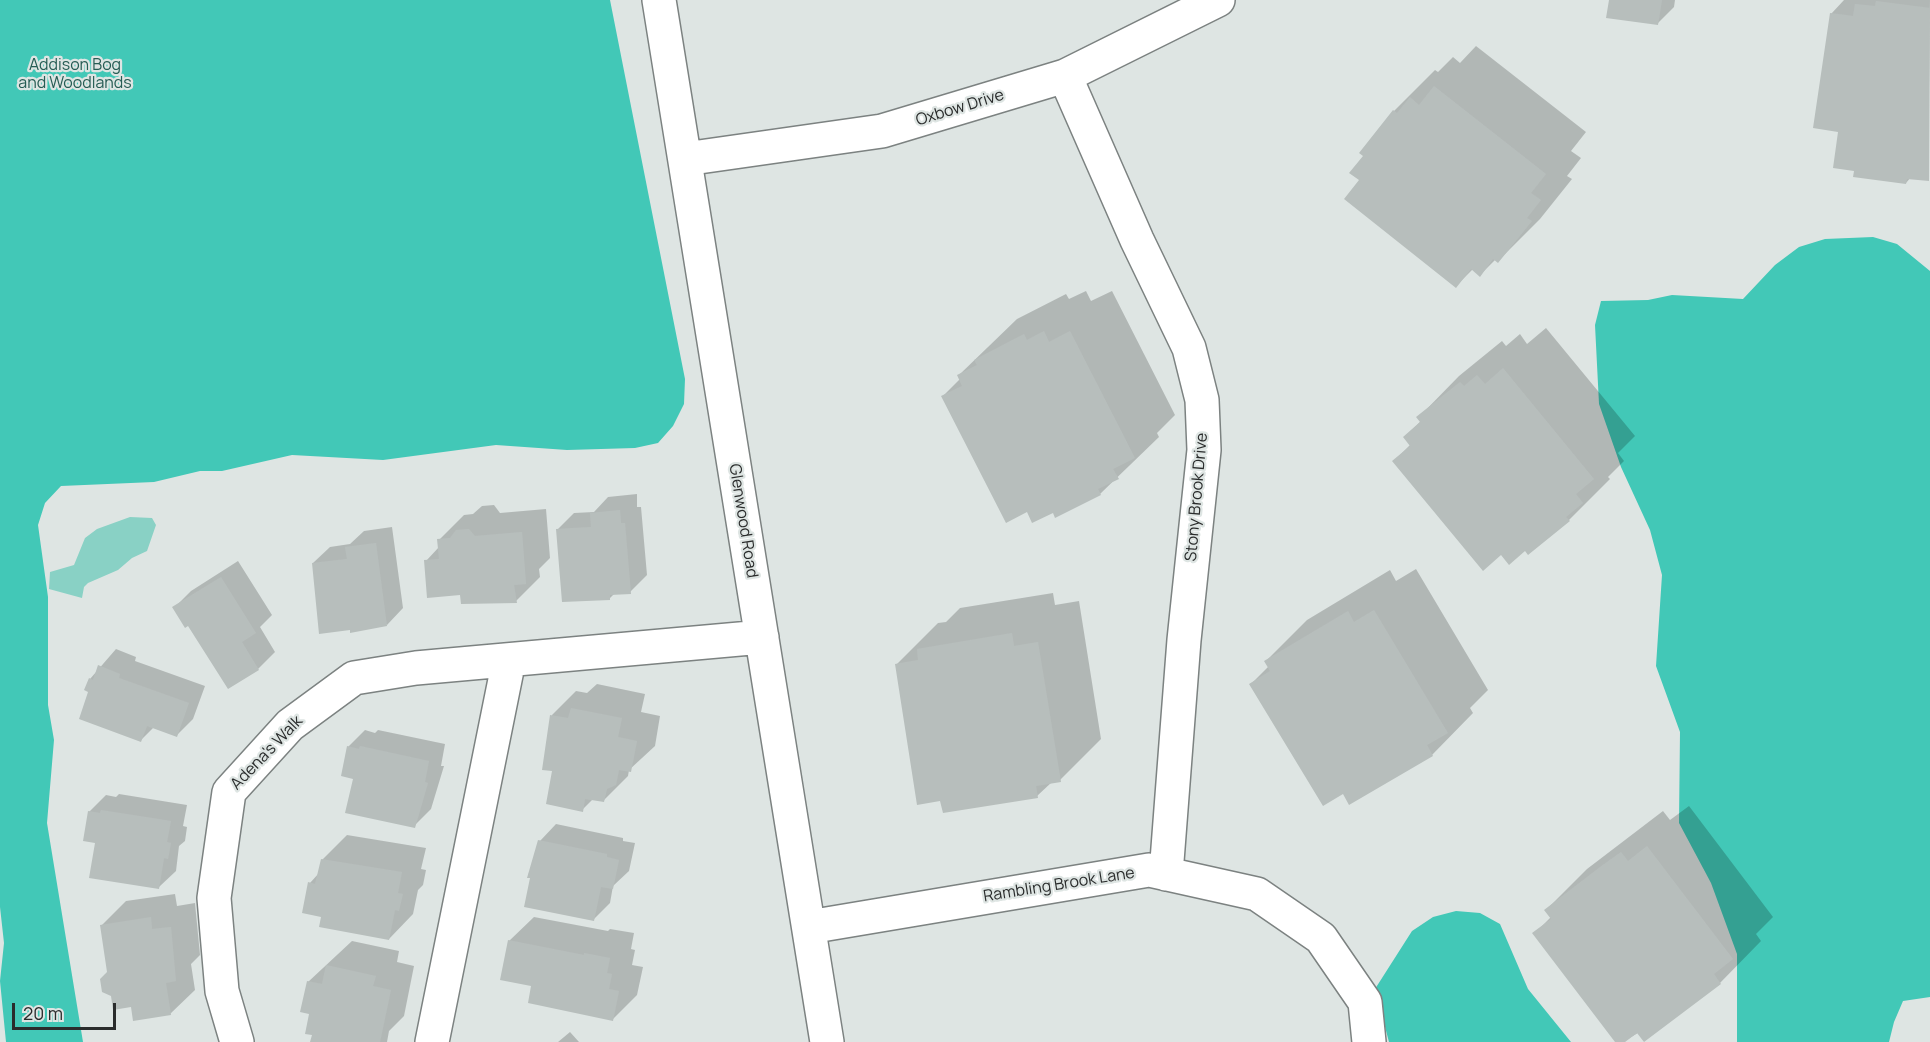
<!DOCTYPE html>
<style>
body{margin:0}
#map{position:relative;width:1930px;height:1042px;overflow:hidden;background:#dee5e3;font-family:Manrope,sans-serif}
canvas{display:block}
.scale{position:absolute;left:12px;top:1003px;width:104px;height:27px;box-sizing:border-box;border:3px solid #2a2c2c;border-top:0;padding-left:8px;font-size:18px;line-height:21px;white-space:nowrap;color:#2a2c2c;-webkit-text-stroke:4px #dee5e3;paint-order:stroke}
</style>
<div id="map">
<canvas width="1930" height="1042"></canvas>
<div class="scale">20 m</div>
</div>
<script>
const g = document.querySelector('canvas').getContext('2d');
g.lineJoin = 'round';
function fillPath(path, color) {
  g.fillStyle = color;
  g.fill(path, 'evenodd');
}
function toPath(rows) {
  const path = new Path2D();
  for (const r of rows) {
    path.moveTo(r[0], r[1]);
    for (let i = 2; i < r.length; i += 2) path.lineTo(r[i], r[i + 1]);
  }
  return path;
}
function trace(path, color, width, dash) {
  g.strokeStyle = color;
  g.lineWidth = width;
  g.lineCap = dash ? 'butt' : 'round';
  g.setLineDash(dash || []);
  g.stroke(path);
}
function drawText(font, color, halo, rows, align = 'center') {
  g.font = font + ' Manrope,sans-serif';
  g.lineWidth = 4.5;
  g.setLineDash([]);
  g.textBaseline = 'middle';
  g.strokeStyle = halo;
  g.fillStyle = color;
  for (const [text, x, y, turn = 0] of rows) {
    g.save();
    g.translate(x, y);
    g.rotate((+turn || 0) * Math.PI / 180);
    g.textAlign = isNaN(turn) ? turn : align;
    if (halo) g.strokeText(text, 0, 0);
    g.fillText(text, 0, 0);
    g.restore();
  }
}
const green = toPath([
 [130,517,152,518,156,525,147,551,132,558,118,570,88,583,84,587,82,598,49,589,50,572,74,565,85,538,97,529]
]);
const forest = toPath([
 [0,0,610,0,685,379,684,404,673,426,658,443,635,448,567,450,496,445,383,460,292,455,222,471,200,471,154,482,61,486,45,503,38,525,48,597,48,705,54,740,47,823,83,1042,6,1042,0,981,4,943,0,907],
 [1873,237,1897,244,1930,271,1930,997,1903,1001,1894,1022,1889,1042,1737,1042,1737,954,1711,883,1679,823,1680,732,1656,666,1662,575,1650,530,1621,467,1599,404,1595,325,1601,301,1648,300,1672,295,1743,299,1775,265,1799,247,1825,239],
 [1456,911,1480,913,1500,924,1528,989,1571,1042,1389,1042,1375,989,1412,931,1433,917]
]);
const shadow = toPath([
 [1610,0,1675,0,1674,7,1658,23],
 [1844,0,1930,0,1928,180,1911,177,1906,183,1855,170,1839,130,1831,14],
 [1476,46,1586,132,1571,151,1581,158,1567,176,1572,179,1540,219,1498,261,1496,259,1480,275,1473,269,1456,286,1361,180,1394,111,1435,70,1438,72,1453,57,1460,63],
 [1086,291,1091,301,1112,291,1175,415,1157,433,1159,437,1100,494,1054,511,1028,510,943,396,961,378,959,375,1017,319,1066,294,1069,299],
 [1546,328,1635,436,1618,453,1624,461,1608,477,1610,479,1569,520,1525,549,1501,553,1394,461,1411,444,1405,437,1421,421,1418,418,1459,376,1502,341,1506,346,1520,334,1527,344],
 [637,494,637,507,641,507,647,575,630,592,615,593,610,598,557,530,574,513,594,512,608,497],
 [494,505,500,513,546,509,550,558,539,569,540,577,516,601,462,593,426,561,439,547,439,540,464,515,473,514,482,506],
 [392,527,403,608,387,625,313,563,330,547,350,544,364,531],
 [238,561,272,615,260,627,275,652,258,669,228,687,189,624,174,608,191,591],
 [1416,569,1488,690,1470,708,1473,713,1432,755,1344,792,1251,684,1269,666,1266,661,1307,620,1390,570,1396,581],
 [1053,593,1055,605,1079,601,1101,739,1060,780,1052,782,1037,796,897,664,938,623,946,622,960,608],
 [116,649,136,657,135,661,205,686,193,719,176,736,154,727,140,741,90,691,90,679],
 [597,684,645,694,641,712,660,716,655,746,629,770,628,776,603,801,593,799,582,810,554,770,552,715,576,691,587,693],
 [365,730,375,733,378,730,445,744,441,766,444,766,431,809,414,826,348,747],
 [119,794,187,805,183,826,187,827,185,841,179,846,176,871,159,887,97,842,89,812,106,795,116,797],
 [1689,806,1773,917,1756,934,1761,941,1720,983,1623,1042,1616,1042,1534,934,1551,917,1546,910,1587,869,1663,811,1670,820],
 [556,824,623,838,623,841,635,843,629,871,613,886,610,903,593,920,528,876,540,841],
 [347,835,426,848,421,869,426,870,423,885,418,890,413,914,389,939,323,916,310,883,319,873,322,860],
 [175,894,177,906,195,903,200,955,191,964,195,990,170,1014,132,1006,109,972,102,925,126,901],
 [534,917,608,931,610,929,634,933,631,949,635,950,632,965,643,967,637,995,613,1019,533,985,509,941],
 [352,941,399,951,397,962,414,966,404,1016,389,1031,387,1042,312,1042,313,1034,308,982],
 [570,1032,579,1042,558,1042]
]);
const building = toPath([
 [1609,0,1662,0,1658,25,1606,18],
 [1876,1,1930,8,1929,181,1907,179,1906,184,1853,177,1854,171,1833,168,1838,132,1813,128,1830,13,1853,16,1855,4,1875,6],
 [1434,86,1546,174,1531,193,1541,200,1527,218,1532,221,1498,263,1493,259,1480,277,1471,269,1456,288,1344,199,1359,180,1349,173,1363,156,1359,153,1393,110,1397,113,1410,97,1419,105],
 [1044,331,1049,342,1070,331,1135,458,1113,469,1119,479,1098,489,1101,495,1055,518,1053,513,1032,523,1027,512,1006,523,941,396,962,386,957,375,977,365,974,360,1024,334,1027,340],
 [1503,368,1594,479,1576,494,1583,503,1566,517,1570,521,1528,555,1525,551,1509,565,1501,555,1483,571,1392,461,1410,446,1403,437,1420,422,1416,417,1460,382,1464,386,1477,375,1485,384],
 [620,510,621,523,625,523,631,594,610,595,610,600,562,602,556,529,591,527,590,513],
 [469,529,475,536,522,532,526,584,514,585,517,603,461,604,460,595,427,598,424,560,439,559,437,539,450,538,456,530],
 [376,543,387,626,350,633,350,630,319,634,312,563,347,559,345,547],
 [221,577,256,633,242,642,259,670,228,689,188,626,185,628,172,607],
 [1374,610,1448,733,1427,745,1433,756,1349,805,1343,794,1323,806,1249,684,1270,671,1264,661,1348,611,1354,622],
 [1012,633,1014,646,1038,642,1061,782,1036,786,1038,798,943,813,940,801,917,805,895,664,918,660,917,649],
 [98,665,120,674,119,678,189,703,177,737,147,726,141,742,79,719,88,692,84,690,89,678,93,680],
 [571,708,622,718,618,737,637,741,631,772,619,770,616,785,607,789,604,802,585,799,583,812,546,804,552,771,542,770,550,715,568,718],
 [347,746,359,749,360,746,429,761,425,782,428,783,415,828,345,813,353,779,341,776],
 [101,810,171,821,167,842,171,843,168,859,164,858,159,889,89,878,95,843,83,841,88,811,100,813],
 [538,840,607,854,607,857,619,860,613,889,601,887,594,921,524,907,530,878,527,878],
 [1647,846,1733,959,1714,974,1721,984,1644,1042,1637,1033,1625,1042,1615,1042,1532,933,1551,919,1544,910,1600,867,1621,852,1628,861],
 [321,859,402,872,398,893,403,894,399,911,395,910,389,940,319,927,321,917,302,913,308,882,315,884],
 [151,917,152,929,171,927,176,981,166,983,171,1015,133,1021,131,1007,113,1010,111,996,102,992,100,979,107,972,100,925],
 [508,940,584,955,584,953,610,958,607,973,612,974,609,989,619,991,613,1021,528,1003,531,986,500,980],
 [326,965,376,976,373,986,391,990,380,1042,310,1042,312,1035,305,1034,309,1014,300,1012,307,981,322,984]
]);
const street = toPath([
 [659,0,827,1042],
 [1065,76,1137,240,1189,348,1202,400,1204,450,1184,640,1166,874],
 [685,159,882,131,1065,76,1218,0],
 [809,927,1149,870,1257,894,1321,938,1365,1002,1369,1042],
 [237,1042,222,991,214,898,229,792,290,725,354,678,416,668,762,637],
 [432,1042,509,660]
]);
const parkNames = [
 ["Addison Bog",75,66],
 ["and Woodlands",75,84]
];
const streetNames = [
 ["Oxbow Drive",960,108,-17],
 ["Stony Brook Drive",1197,497,-85],
 ["Glenwood Road",743,521,81],
 ["Adena's Walk",267,753,-46],
 ["Rambling Brook Lane",1059,885,-9]
];
fillPath(green, '#89d1c5');
fillPath(forest, '#42c8b7');
fillPath(shadow, '#0003');
fillPath(building, '#b7bebc');
trace(street, '#7c8281', 36);
trace(street, '#fff', 33);
drawText('16px', '#265c54', '#dee5e3', parkNames);
drawText('16px', '#2a2c2c', '#dee5e3', streetNames);
</script>
